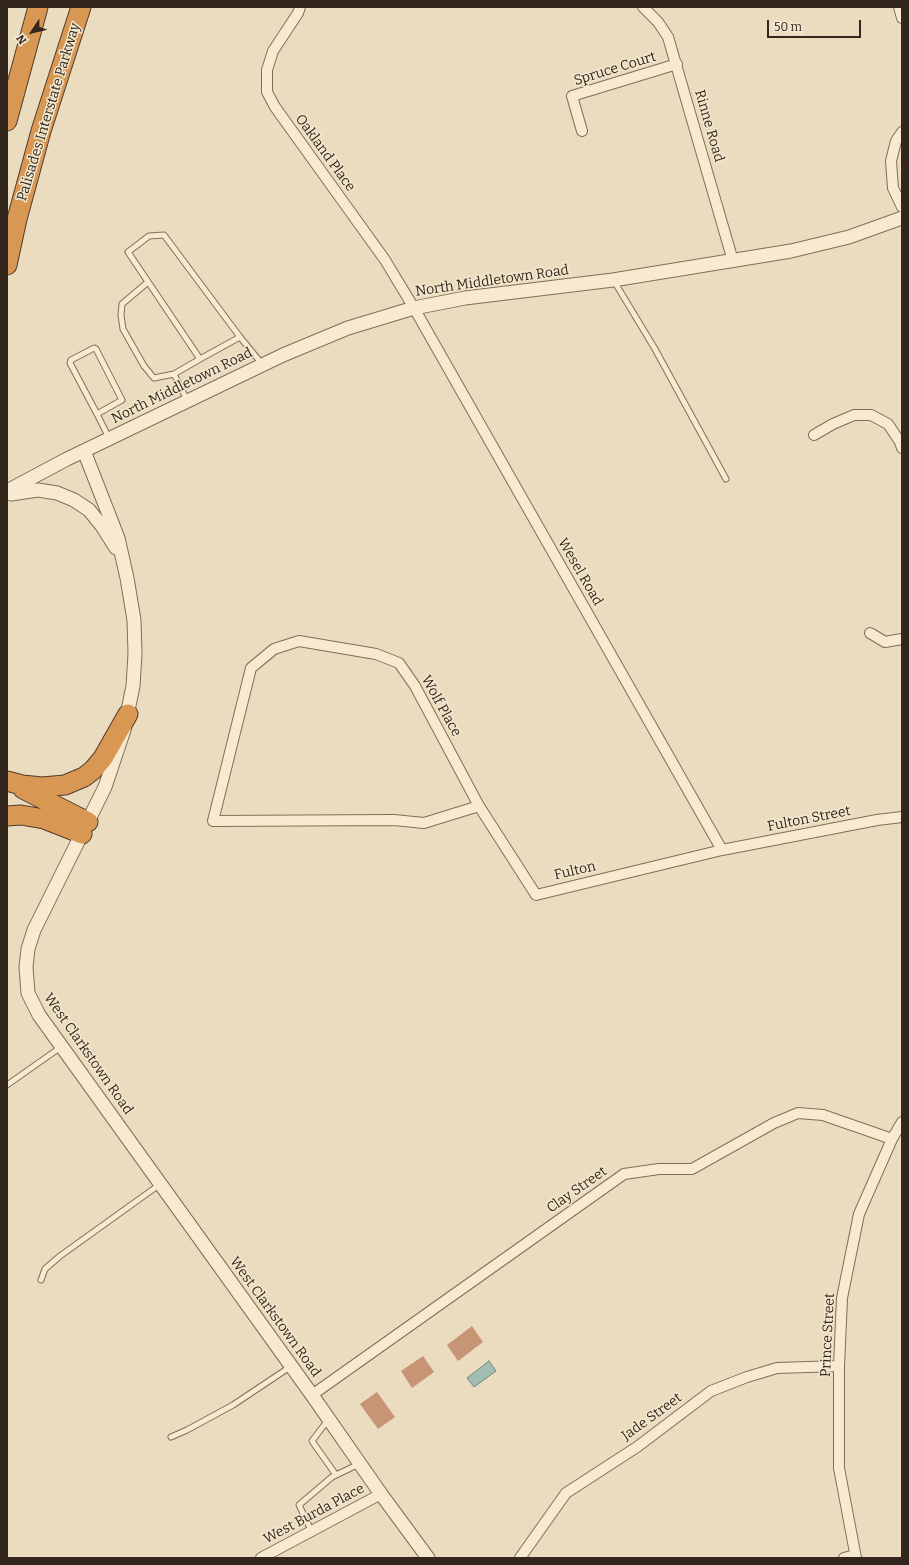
<!DOCTYPE html>
<style>
body{margin:0}
#map{position:relative;width:909px;height:1565px;overflow:hidden;background:#ebdcbf;font-family:Bitter,serif}
canvas{display:block}
.frame{position:absolute;inset:0;border:8px solid #33261c;pointer-events:none}
.north{position:absolute;left:12px;top:12px;width:40px;height:40px;-webkit-text-stroke:3px #f3e7ce;paint-order:stroke;rotate:235deg;font-size:11px;font-weight:700;line-height:16px;text-align:center;color:#33261c}
.north::after{content:'';display:block;margin:auto;width:14px;height:18px;background:#33261c;clip-path:polygon(50% 0,100% 100%,50% 72%,0 100%)}
.scale{position:absolute;left:767px;top:20px;width:94px;height:18px;box-sizing:border-box;border:2px solid #33261c;border-top:0;padding-left:5px;font-size:12px;line-height:14px;white-space:nowrap;color:#33261c;-webkit-text-stroke:3px #f3e7ce;paint-order:stroke}
</style>
<div id="map">
<canvas width="909" height="1565"></canvas>
<div class="frame"></div>
<div class="north">N</div>
<div class="scale">50 m</div>
</div>
<script>
const g = document.querySelector('canvas').getContext('2d');
g.lineJoin = 'round';
function fillPath(path, color) {
  g.fillStyle = color;
  g.fill(path, 'evenodd');
}
function toPath(rows) {
  const path = new Path2D();
  for (const r of rows) {
    path.moveTo(r[0], r[1]);
    for (let i = 2; i < r.length; i += 2) path.lineTo(r[i], r[i + 1]);
  }
  return path;
}
function trace(path, color, width, dash) {
  g.strokeStyle = color;
  g.lineWidth = width;
  g.lineCap = dash ? 'butt' : 'round';
  g.setLineDash(dash || []);
  g.stroke(path);
}
function drawText(font, color, halo, rows, align = 'center') {
  g.font = font + ' Bitter,serif';
  g.lineWidth = 3;
  g.setLineDash([]);
  g.textBaseline = 'middle';
  g.strokeStyle = halo;
  g.fillStyle = color;
  for (const [text, x, y, turn = 0] of rows) {
    g.save();
    g.translate(x, y);
    g.rotate((+turn || 0) * Math.PI / 180);
    g.textAlign = isNaN(turn) ? turn : align;
    if (halo) g.strokeText(text, 0, 0);
    g.fillText(text, 0, 0);
    g.restore();
  }
}
const water = toPath([
 [489,1361,496,1371,474,1387,467,1378,489,1361]
]);
const building = toPath([
 [472,1326,483,1342,458,1361,447,1345],
 [423,1356,434,1372,412,1388,401,1371],
 [377,1392,395,1417,378,1429,360,1404]
]);
const service = toPath([
 [614,281,655,349,726,479],
 [148,282,122,304,121,315,123,329,144,366,154,378,174,374,200,359],
 [240,337,200,359,128,252,149,236,164,235,240,337,262,364],
 [174,374,187,400],
 [97,414,122,400,96,349,94,348,71,360,70,363,97,414,109,438],
 [7,1085,61,1047],
 [41,1280,45,1269,60,1256,159,1185],
 [328,1420,312,1441,336,1475],
 [171,1437,187,1430,233,1405,290,1367],
 [311,1530,299,1505,332,1477,359,1464]
]);
const minor = toPath([
 [300,7,298,13,273,51,267,70,267,92,275,107,385,260,414,308,722,850],
 [643,7,658,22,668,37,733,261],
 [899,7,902,18],
 [582,131,572,96,677,64],
 [902,132,896,141,891,161,893,188,902,207],
 [814,435,833,424,854,415,871,415,888,424,900,442,902,448],
 [870,633,885,642,902,639],
 [299,641,376,654,399,663,415,686,479,806,424,823,394,820,213,821,251,668,274,649,299,641],
 [479,806,536,895,722,850,877,820,902,817],
 [312,1395,624,1174,659,1169,692,1169,774,1123,798,1113,823,1115,892,1139],
 [261,1558,381,1494],
 [520,1558,566,1493,637,1447,711,1391,747,1377,777,1368,839,1366],
 [844,1558,855,1555],
 [856,1558,839,1468,839,1366,842,1298,859,1214,892,1139,902,1122]
]);
const tertiary = toPath([
 [84,451,118,538,127,578,134,620,135,654,133,686,124,730,105,787,34,930,28,949,26,967,28,993,39,1015,312,1395,381,1494,428,1558],
 [7,491,67,459,283,355,348,328,414,308,465,298,613,280,791,251,849,237,902,218],
 [11,494,38,490,57,493,74,500,89,510,102,526,116,548]
]);
const motorway = toPath([
 [7,121,38,7],
 [7,265,17,219,41,131,81,7],
 [7,781,22,785,42,787,65,785,84,777,93,770,103,758,128,714],
 [23,789,88,822],
 [7,816,21,815,44,819,82,834]
]);
const streetNames = [
 ["Spruce Court",615,69,-17],
 ["Palisades Interstate Parkway",49,112,-73],
 ["Rinne Road",709,126,74],
 ["Oakland Place",325,153,54],
 ["North Middletown Road",492,281,-8],
 ["North Middletown Road",182,386,-26],
 ["Wesel Road",580,572,60],
 ["Wolf Place",441,706,61],
 ["Fulton Street",809,819,-11],
 ["Fulton",575,871,-13],
 ["West Clarkstown Road",88,1054,55],
 ["Clay Street",577,1190,-35],
 ["West Clarkstown Road",275,1317,54],
 ["Prince Street",828,1335,-87],
 ["Jade Street",652,1417,-36],
 ["West Burda Place",314,1514,-28]
];
fillPath(water, '#a2bdb4');
trace(water, '#6a8a81', 1);
fillPath(building, '#c89476');
trace(service, '#836d58', 7);
trace(minor, '#836d58', 12);
trace(tertiary, '#836d58', 15);
trace(motorway, '#503c2d', 21);
trace(service, '#f7ead1', 5);
trace(minor, '#f7ead1', 10);
trace(tertiary, '#f7ead1', 13);
trace(motorway, '#d89752', 19);
drawText('14px', '#33261c', '#f3e7ce', streetNames);
</script>
